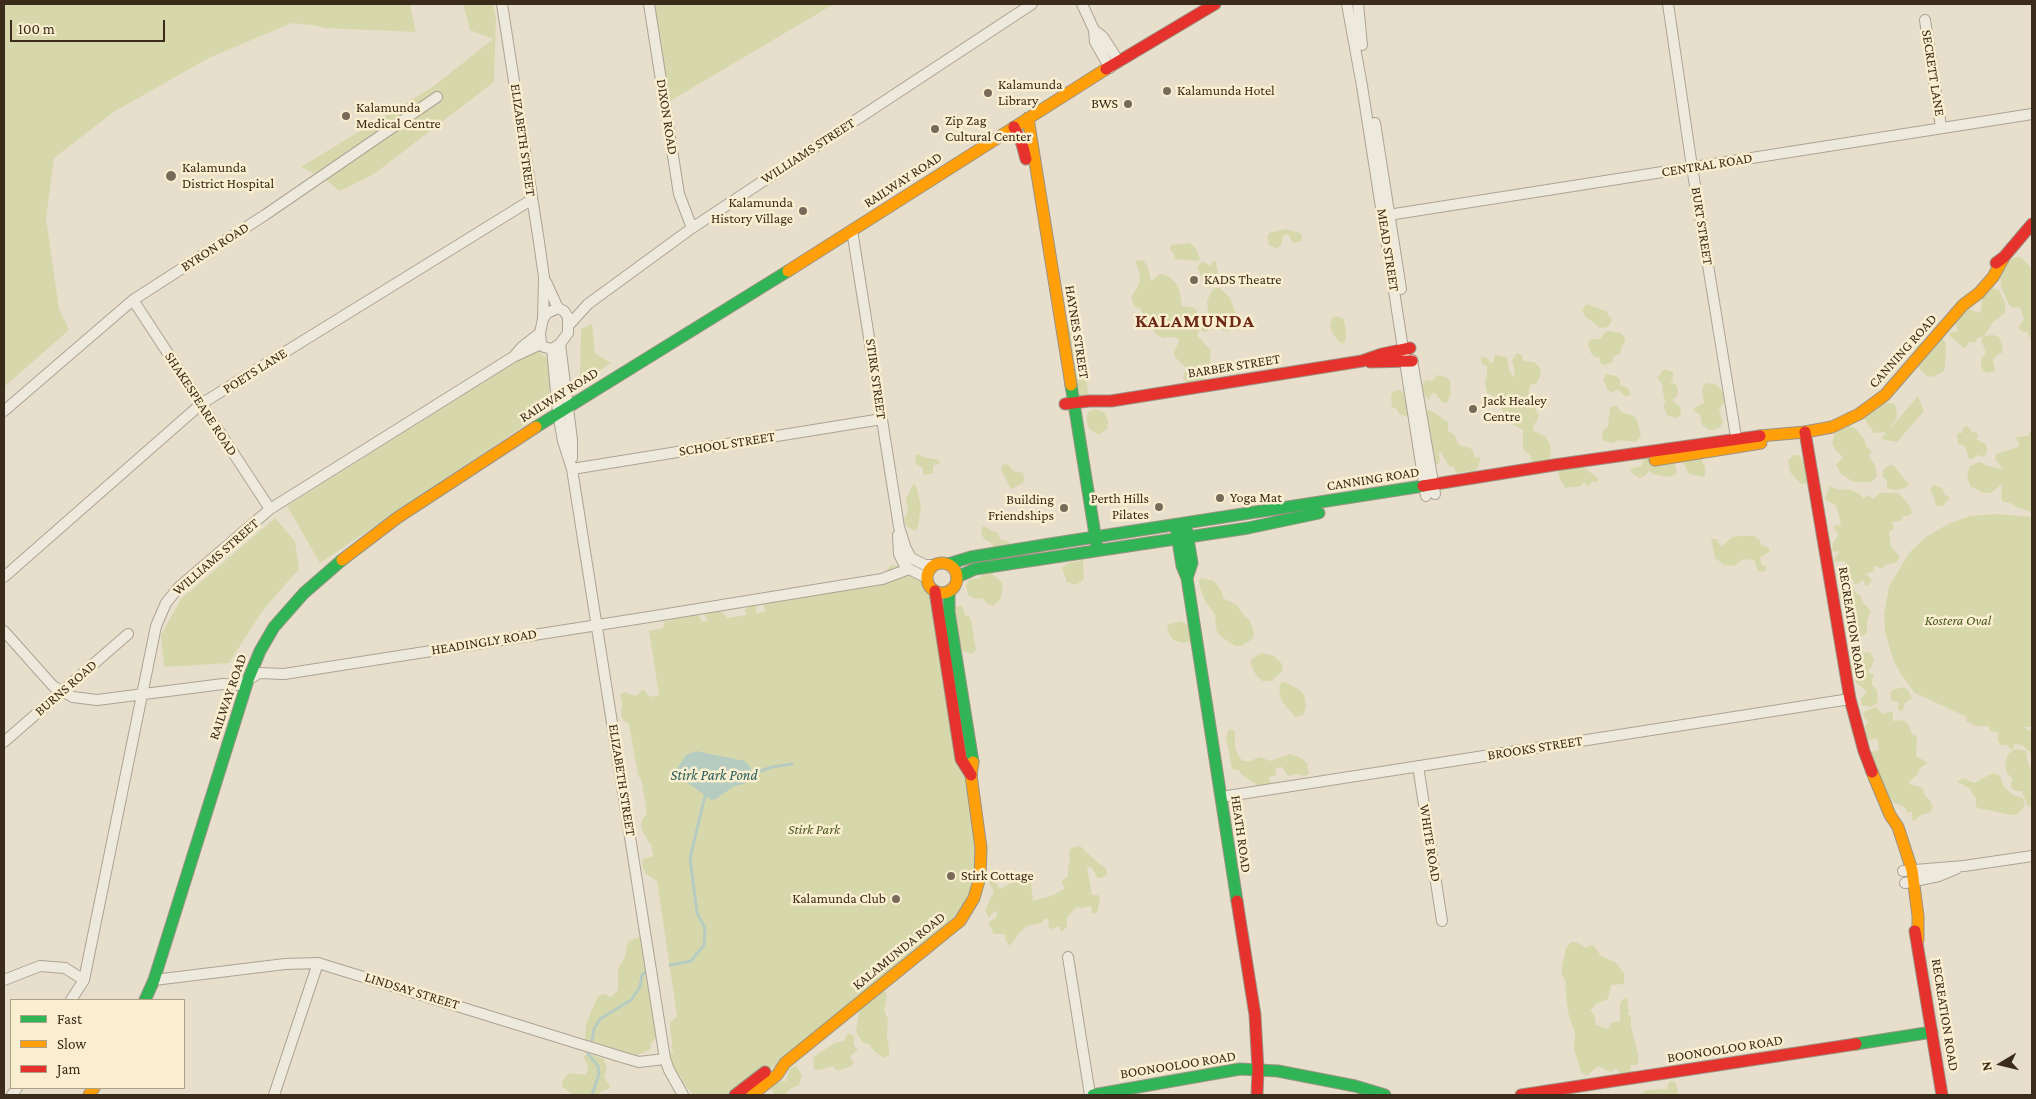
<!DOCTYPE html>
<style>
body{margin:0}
#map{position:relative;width:2036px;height:1099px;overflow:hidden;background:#e7dfcb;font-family:"Crimson Pro",serif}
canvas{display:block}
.frame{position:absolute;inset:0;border:5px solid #3b2b1b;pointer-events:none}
.legend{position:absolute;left:10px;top:999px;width:175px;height:90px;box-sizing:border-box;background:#f9eecf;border:1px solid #ada087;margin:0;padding:6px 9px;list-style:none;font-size:15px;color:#3b2b1b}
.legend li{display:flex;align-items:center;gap:10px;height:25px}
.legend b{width:25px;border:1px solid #ada087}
.north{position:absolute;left:1976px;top:1039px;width:50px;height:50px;-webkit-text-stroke:4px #f9eecf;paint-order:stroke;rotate:261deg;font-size:14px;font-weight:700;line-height:20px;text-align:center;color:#3b2b1b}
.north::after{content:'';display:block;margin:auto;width:18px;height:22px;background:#3b2b1b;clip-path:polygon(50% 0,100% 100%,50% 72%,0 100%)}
.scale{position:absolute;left:10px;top:20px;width:155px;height:22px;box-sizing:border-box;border:2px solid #3b2b1b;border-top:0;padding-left:6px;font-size:15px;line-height:18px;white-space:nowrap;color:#3b2b1b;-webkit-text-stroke:4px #f9eecf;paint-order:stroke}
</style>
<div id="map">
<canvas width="2036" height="1099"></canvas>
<div class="frame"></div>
<ul class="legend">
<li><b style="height:6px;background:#30b455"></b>Fast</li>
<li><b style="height:6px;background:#ff9f0a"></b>Slow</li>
<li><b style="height:6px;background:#e5322d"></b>Jam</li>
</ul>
<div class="north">N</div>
<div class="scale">100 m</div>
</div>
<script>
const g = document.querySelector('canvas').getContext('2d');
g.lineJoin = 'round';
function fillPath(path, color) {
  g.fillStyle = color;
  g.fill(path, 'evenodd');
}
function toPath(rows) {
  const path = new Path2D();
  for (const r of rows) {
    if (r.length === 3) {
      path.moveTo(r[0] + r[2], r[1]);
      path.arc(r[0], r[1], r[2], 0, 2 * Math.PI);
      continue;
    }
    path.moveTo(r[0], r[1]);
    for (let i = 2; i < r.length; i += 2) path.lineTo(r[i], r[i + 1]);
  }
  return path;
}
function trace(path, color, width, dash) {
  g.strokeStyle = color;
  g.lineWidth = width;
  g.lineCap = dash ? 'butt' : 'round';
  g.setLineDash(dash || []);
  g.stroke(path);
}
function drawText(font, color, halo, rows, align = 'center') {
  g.font = font + ' "Crimson Pro",serif';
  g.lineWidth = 5;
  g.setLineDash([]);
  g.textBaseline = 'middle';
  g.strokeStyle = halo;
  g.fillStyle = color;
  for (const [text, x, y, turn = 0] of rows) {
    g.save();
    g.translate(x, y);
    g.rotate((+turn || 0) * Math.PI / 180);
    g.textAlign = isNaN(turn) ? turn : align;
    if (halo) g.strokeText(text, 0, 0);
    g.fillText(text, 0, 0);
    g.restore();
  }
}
const green = toPath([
 [4,4,416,4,410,6,416,32,325,28,312,25,292,23,211,57,115,111,54,158,46,218,59,309,69,330,4,387],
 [463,4,493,4,496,19,494,82,374,174,340,191,326,180,301,167,434,86,493,39,470,30],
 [649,4,834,4,665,104],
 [1286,229,1300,233,1302,236,1302,241,1293,243,1288,234,1283,236,1281,245,1276,249,1269,245,1267,238,1269,233],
 [1189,243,1195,247,1200,259,1197,261,1174,259,1175,255,1170,250,1171,245],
 [2016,257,2021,257,2032,269,2032,341,2027,332,2023,332,2018,328,2024,319,2021,310,2019,307,2013,308,2009,305,2001,287,2000,276,2006,263],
 [1143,260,1148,267,1151,281,1160,274,1168,276,1176,283,1179,289,1182,306,1194,308,1197,311,1200,324,1205,324,1210,326,1208,331,1204,332,1200,328,1197,335,1211,351,1210,362,1211,365,1219,370,1217,374,1207,374,1202,380,1187,383,1183,378,1186,368,1175,357,1174,352,1179,341,1178,338,1169,337,1164,338,1157,335,1146,322,1140,308,1135,307,1131,298,1139,284,1140,280,1139,271,1135,261],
 [1215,260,1220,282,1209,288,1206,282,1202,279,1197,266,1203,261,1210,266],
 [1217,288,1220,288,1230,298,1235,311,1234,326,1227,331,1221,330,1208,312,1207,301,1213,289],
 [1993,288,1999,290,2005,303,2005,313,1993,322,1984,336,1993,335,1999,337,2003,347,2002,353,1998,354,1993,360,1995,371,1989,373,1983,371,1981,366,1981,360,1986,352,1981,340,1983,337,1978,338,1975,343,1969,342,1966,348,1964,348,1949,335,1951,332,1958,332,1955,323,1968,308,1976,313,1981,311,1982,299],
 [1586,304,1606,311,1612,320,1608,327,1600,328,1585,316,1582,311],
 [1335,316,1343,318,1345,324,1346,337,1345,342,1341,344,1333,334,1330,327,1332,318],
 [1067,322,1070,323,1077,335,1084,367,1088,372,1086,379,1088,393,1087,397,1080,399,1062,326],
 [592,324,595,353,611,363,580,384,581,329],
 [1609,331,1621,333,1625,338,1625,342,1621,348,1621,353,1614,356,1612,363,1604,365,1601,364,1599,357,1595,357,1591,353,1588,345,1590,339,1600,339,1605,332],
 [1927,338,1943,338,1946,344,1945,368,1943,372,1932,377,1927,376,1918,367,1915,351,1917,346],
 [536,349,548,359,551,397,550,408,320,563,287,506],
 [1517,353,1522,355,1523,361,1534,362,1540,368,1541,375,1536,384,1532,384,1530,386,1528,396,1530,405,1534,405,1538,415,1538,419,1533,426,1534,431,1545,436,1550,444,1551,455,1545,463,1532,462,1530,455,1523,449,1523,430,1510,423,1500,422,1502,418,1507,417,1508,415,1504,413,1498,403,1495,402,1493,396,1487,393,1485,382,1487,377,1487,366,1482,364,1481,357,1487,358,1491,363,1493,362,1495,355,1507,357,1509,369,1513,377,1515,374,1512,360],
 [1664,369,1673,372,1673,379,1670,383,1676,384,1678,392,1677,396,1672,400,1680,407,1681,412,1680,416,1676,418,1668,416,1664,408,1664,404,1666,401,1664,399,1662,384,1657,378],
 [1606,374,1616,376,1620,380,1620,385,1628,388,1631,395,1625,396,1618,389,1612,393,1608,390,1603,379],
 [1437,375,1446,377,1450,381,1451,393,1447,403,1442,402,1435,393,1432,393,1429,400,1424,395,1422,384,1427,380,1432,381],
 [1707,383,1717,385,1725,395,1724,403,1719,409,1723,423,1720,427,1714,430,1709,430,1702,425,1700,415,1694,411,1694,408,1704,403,1702,391,1703,386],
 [1399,390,1406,393,1412,418,1399,414,1397,409,1392,407,1391,396,1393,392],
 [1918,396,1924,411,1897,442,1881,439,1886,432,1874,433,1862,415,1883,403,1893,403,1896,406,1897,417,1889,430],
 [1613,406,1617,406,1621,412,1634,416,1637,420,1641,436,1636,442,1620,440,1611,443,1603,440,1602,432,1608,426,1610,408],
 [1096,409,1105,413,1108,422,1107,429,1099,435,1089,429,1086,419,1089,411],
 [1430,410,1448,422,1448,431,1454,434,1459,445,1470,448,1474,452,1474,457,1481,458,1477,469,1473,471,1456,473,1454,467,1448,465,1441,452,1438,453,1440,458,1439,464,1433,464,1426,412],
 [1850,426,1856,429,1864,439,1867,448,1872,451,1869,456,1875,465,1877,476,1872,482,1854,482,1842,475,1836,465,1843,457,1836,451,1832,443,1835,432],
 [1967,426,1972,432,1977,433,1978,437,1976,439,1986,444,1987,451,1984,457,1977,455,1974,458,1969,459,1965,446,1958,444,1957,433,1962,433,1964,427],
 [2032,428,2032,512,2016,507,2010,503,2003,502,2001,498,2002,484,1991,493,1983,493,1970,486,1967,475,1970,466,1980,462,1988,466,2003,469,1995,459,1996,454,2018,447,2019,445,2016,437,2028,436],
 [919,454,923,457,939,460,940,464,933,465,933,473,925,475,923,474,923,468,916,464,915,461,916,455],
 [1793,455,1798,455,1805,462,1808,483,1801,484,1790,472,1788,461],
 [1644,458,1675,464,1677,474,1668,477,1653,474,1649,471,1645,476,1640,478,1634,475,1630,470,1632,468,1641,466],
 [1701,459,1705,467,1705,475,1703,477,1689,474,1683,462],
 [1008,464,1013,471,1023,473,1024,479,1023,483,1011,489,1001,470,1002,465],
 [1580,465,1598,478,1598,481,1596,483,1592,481,1589,487,1584,482,1581,486,1565,488,1560,479,1558,471],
 [1893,465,1905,480,1909,483,1905,488,1896,490,1887,488,1887,480,1883,477,1883,470,1887,466],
 [913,484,916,485,921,506,918,527,915,531,906,526,904,519,908,511,906,499],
 [1934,485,1943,489,1944,494,1950,498,1943,506,1935,505,1935,499,1930,490],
 [1830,486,1839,490,1848,489,1860,494,1863,498,1868,495,1873,499,1880,493,1899,493,1911,508,1912,513,1908,516,1903,516,1901,521,1892,522,1894,528,1889,532,1891,546,1899,556,1899,559,1895,563,1888,564,1882,568,1874,566,1874,571,1866,574,1872,580,1868,586,1865,585,1863,580,1857,584,1855,584,1853,579,1849,580,1836,577,1836,574,1845,574,1846,571,1845,561,1834,562,1835,557,1840,551,1834,552,1832,550,1833,543,1839,534,1834,529,1834,526,1840,525,1841,523,1836,505,1827,501,1825,498],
 [1996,514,2032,517,2032,727,2023,727,2032,732,2032,754,2022,745,2014,744,2013,749,2010,749,2007,745,2001,745,1998,741,1998,732,1990,731,1989,726,1976,726,1966,721,1967,717,1915,693,1902,676,1894,662,1885,632,1884,616,1889,586,1909,553,1926,537,1948,524,1970,516],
 [275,518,295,541,299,569,263,610,229,663,164,667,161,635,181,599],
 [984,526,992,531,997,532,1000,539,1007,541,1011,544,994,547,990,542,984,539,982,535,981,528],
 [1739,536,1754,536,1760,540,1760,544,1769,548,1770,551,1760,558,1762,565,1767,567,1765,572,1758,571,1754,560,1743,559,1735,566,1724,565,1715,558,1711,539,1717,539,1721,547,1732,537],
 [1083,560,1084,579,1076,585,1067,582,1062,568,1069,563],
 [892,565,901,566,927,578,932,589,981,848,968,910,785,1063,772,1067,735,1095,693,1095,682,1082,681,1077,676,1075,671,1066,673,1064,665,1058,668,1052,674,1053,671,1048,672,1044,670,1029,670,1023,677,1016,657,881,646,874,642,866,643,859,653,856,651,844,648,841,641,828,642,820,647,814,642,782,638,775,629,724,624,721,621,716,622,703,620,695,624,692,636,696,642,690,645,690,646,693,651,697,659,695,649,631,663,628,664,621,676,619,677,614,696,611,702,622,708,621,702,610,720,609,727,618,747,615,745,612,745,610,750,606,756,606,756,613,765,612,763,599,884,575,888,568],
 [991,573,1002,582,1003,588,1000,600,992,606,986,603,983,598,977,599,969,596,966,587,967,582,971,579,980,578,982,575],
 [1201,578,1214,581,1222,592,1223,598,1237,605,1244,616,1249,619,1254,632,1253,638,1248,642,1242,646,1235,646,1223,638,1217,632,1215,620,1216,616,1205,601,1200,588,1199,581],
 [1849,582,1852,583,1855,592,1861,596,1863,603,1871,611,1867,620,1867,633,1862,636,1858,636,1851,629,1850,626,1853,622,1848,616,1848,607,1845,607,1842,602,1839,595,1841,586,1844,585,1848,590],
 [957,606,962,606,965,615,969,616,971,619,976,650,972,654,962,651,954,608],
 [1180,621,1188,625,1192,641,1183,643,1173,640,1169,634,1167,627,1168,625],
 [1857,644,1863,647,1861,653,1870,652,1874,660,1871,668,1868,671,1871,674,1874,675,1872,681,1872,685,1877,690,1878,702,1871,707,1861,705,1861,698,1867,691,1855,682,1859,674,1850,670,1852,661,1856,656,1851,650,1852,647],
 [1262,653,1274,656,1282,664,1283,671,1271,681,1262,681,1256,675,1251,665,1251,659],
 [1282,681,1300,690,1304,695,1306,707,1303,715,1295,717,1281,700,1279,687],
 [1904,687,1908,690,1912,698,1904,704,1903,710,1900,711,1898,708,1899,702,1892,701,1890,694,1892,690],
 [1876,707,1883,714,1893,711,1893,721,1902,720,1908,724,1912,734,1917,737,1916,756,1928,763,1920,768,1917,775,1909,782,1910,784,1923,788,1924,795,1928,798,1933,806,1931,812,1919,816,1915,821,1912,820,1912,812,1907,813,1906,809,1901,805,1887,801,1869,753,1879,750,1879,747,1877,738,1866,741,1865,725,1869,722,1864,718,1863,712],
 [1229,729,1235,731,1235,747,1239,757,1243,761,1250,761,1260,757,1270,761,1290,754,1301,758,1307,763,1309,774,1304,776,1297,774,1288,776,1282,767,1276,768,1276,775,1269,777,1271,784,1262,788,1241,774,1239,770,1232,769,1226,737],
 [2015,749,2026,751,2029,767,2032,767,2032,808,2027,805,2022,791,2016,791,2011,788,2011,783,2013,779,2006,772,2005,763,2008,754],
 [1993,773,2000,776,2004,787,2013,795,2023,798,2025,805,2018,814,2012,815,1978,808,1976,806,1976,799,1969,788,1957,782,1963,778,1974,783],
 [1080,846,1098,863,1106,868,1107,875,1102,878,1098,878,1091,867,1087,867,1092,895,1098,895,1100,898,1097,913,1092,913,1091,906,1082,908,1076,907,1067,918,1067,927,1061,932,1060,926,1052,929,1049,928,1048,919,1045,919,1041,923,1027,926,1019,933,1010,946,1006,941,1005,934,994,934,989,925,990,921,996,918,997,912,994,911,989,918,985,910,994,891,988,881,990,879,993,878,1000,889,1011,883,1014,879,1018,878,1024,883,1028,880,1031,884,1033,898,1032,901,1054,895,1065,888,1061,882,1068,876,1068,866,1070,864,1069,853,1071,848],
 [640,937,643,939,647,965,645,973,657,1032,656,1038,651,1044,651,1049,622,1062,614,1062,607,1055,588,1045,585,1039,586,1024,598,996,604,994,611,997,618,990,618,969,625,956,628,941],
 [1571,942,1576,942,1586,948,1590,945,1594,946,1601,956,1615,962,1624,973,1624,984,1611,985,1608,999,1596,1004,1590,1011,1594,1014,1596,1025,1608,1029,1611,1023,1620,1021,1620,1004,1623,999,1627,998,1629,1011,1627,1013,1631,1017,1631,1026,1639,1059,1637,1065,1630,1065,1631,1072,1621,1075,1616,1068,1611,1072,1598,1066,1587,1076,1581,1072,1574,1049,1575,1033,1569,1017,1565,988,1566,982,1561,972,1566,948],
 [878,990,885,992,887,996,884,1011,888,1019,887,1036,889,1049,889,1055,885,1058,875,1052,869,1044,863,1043,856,1032,859,1012],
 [848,1033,854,1036,854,1046,858,1049,850,1057,854,1063,852,1066,837,1071,833,1066,818,1070,814,1069,813,1057,835,1043,844,1041],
 [586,1055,593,1055,604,1059,607,1068,604,1077,610,1086,609,1089,602,1091,598,1095,573,1095,562,1086,562,1081,569,1073,586,1075,588,1066,583,1056],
 [796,1066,802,1075,799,1085,790,1089,785,1095,774,1094,771,1088,778,1082,786,1081,790,1068],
 [1671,1081,1675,1082,1678,1090,1677,1095,1638,1095,1647,1090,1667,1089,1669,1082]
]);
const water = toPath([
 [696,751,745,761,751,768,751,779,744,784,734,786,716,799,711,800,677,775,678,767,686,755]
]);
const stream = toPath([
 [752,774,772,767,792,764],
 [670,965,691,961,704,945,705,928,697,913,690,858,705,796],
 [592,1041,594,1029,600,1019,631,1000,640,987,642,975,646,972],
 [588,1054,598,1066,599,1074,592,1095]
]);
const street = toPath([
 [502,4,539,242,544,277,543,319],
 [649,4,679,194,692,228],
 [1082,4,1094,30,1095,42,1110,68],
 [1347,4,1362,86,1426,496],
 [1358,4,1362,45],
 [1668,4,1692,167,1737,443],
 [1925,20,1941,127],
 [1094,30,1103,37,1119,62],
 [1375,123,1401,289],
 [1382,216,2032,114],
 [852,230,899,527,906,549,911,558,925,565,934,565],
 [546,282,558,308],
 [133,300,270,509],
 [558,308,564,311,568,317,568,333,560,344,552,349,544,347,541,344,540,333,543,319,547,313,558,308],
 [569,325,588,304,692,228,1032,4],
 [560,344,572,440,572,458],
 [552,349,558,413,563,441,572,469,665,1059,669,1070,683,1095],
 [515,355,522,347,540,333],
 [1412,360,1435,494],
 [4,411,133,300,265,215,437,97],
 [572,469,882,419],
 [898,535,899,554,904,564,909,569,927,578],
 [4,577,201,404,531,200],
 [4,631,53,686,73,697,97,700,223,684,240,685,259,673,284,674,649,617,882,579,909,569],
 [4,742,128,634],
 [1418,766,1442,921],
 [1221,797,1850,699],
 [1903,871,1964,866,2032,856],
 [1905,883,1939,876,1956,869],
 [1068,957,1090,1095],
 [4,980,40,966,65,968,84,980],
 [154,980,285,964,318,963,625,1058,639,1062,665,1059],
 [71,1000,84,980,156,626,166,603,179,587,270,509,513,357,541,344],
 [12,1095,17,1088],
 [274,1095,318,963]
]);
const fast = toPath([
 [1071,385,1097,547],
 [536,427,788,271],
 [1186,527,1192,563,1187,578],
 [1176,528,1182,566,1187,578,1237,901],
 [948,564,971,557,1050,544,1423,486],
 [957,577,975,569,1248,528,1319,513],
 [949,591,949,612,973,762],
 [145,1000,154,980,248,680,260,651,274,627,304,593,342,560],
 [1856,1044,1932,1032],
 [1093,1095,1240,1069,1278,1071,1355,1086,1385,1095]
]);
const slow = toPath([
 [1028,118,1071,385],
 [788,271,1106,69],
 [1760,436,1805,432,1832,427,1859,414,1885,395,1963,305,1979,293,1993,277,2004,257],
 [1655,460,1761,443],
 [342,560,397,518,536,427],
 [942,578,15],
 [1872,772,1890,815,1898,827,1912,870,1918,916,1918,940],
 [89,1095,94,1088],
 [752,1095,777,1075,785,1063,960,921,974,898,980,877,981,848,971,775,973,762]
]);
const jam = toPath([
 [1106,69,1215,4],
 [1014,127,1022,144,1026,159],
 [1996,263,2004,257,2032,224],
 [1370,362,1412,361],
 [1065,404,1089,401,1111,401,1362,361,1382,354,1410,348],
 [1805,432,1850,699,1864,751,1872,772],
 [1423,486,1554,465,1760,436],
 [935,591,961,759,971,775],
 [1237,901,1255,1015,1258,1070,1257,1095],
 [1915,931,1942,1095],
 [735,1095,765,1072],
 [1521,1095,1856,1044]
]);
const markers = [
 [1167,91,5,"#776a59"],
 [988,93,5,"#776a59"],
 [1128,104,5,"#776a59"],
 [346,116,5,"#776a59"],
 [935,129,5,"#776a59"],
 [171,176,6,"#776a59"],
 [803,211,5,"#776a59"],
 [1194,280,5,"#776a59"],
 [1473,409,5,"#776a59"],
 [1220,498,5,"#776a59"],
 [1159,507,5,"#776a59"],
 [1064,508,5,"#776a59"],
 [951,876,5,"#776a59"],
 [896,899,5,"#776a59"]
];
const streetNames = [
 ["SECRETT LANE",1933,73,81],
 ["DIXON ROAD",667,117,81],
 ["ELIZABETH STREET",523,140,82],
 ["WILLIAMS STREET",808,151,-33],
 ["CENTRAL ROAD",1707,165,-9],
 ["RAILWAY ROAD",903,180,-33],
 ["BURT STREET",1702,226,81],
 ["BYRON ROAD",215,247,-33],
 ["MEAD STREET",1388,250,81],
 ["HAYNES STREET",1077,332,81],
 ["CANNING ROAD",1903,351,-48],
 ["BARBER STREET",1234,366,-9],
 ["POETS LANE",255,371,-32],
 ["STIRK STREET",876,379,82],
 ["RAILWAY ROAD",559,395,-32],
 ["SHAKESPEARE ROAD",201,404,57],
 ["SCHOOL STREET",727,444,-9],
 ["CANNING ROAD",1373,479,-9],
 ["WILLIAMS STREET",216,557,-41],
 ["RECREATION ROAD",1852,623,81],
 ["HEADINGLY ROAD",484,642,-9],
 ["BURNS ROAD",66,688,-41],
 ["RAILWAY ROAD",228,697,-71],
 ["BROOKS STREET",1535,748,-9],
 ["ELIZABETH STREET",622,780,81],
 ["HEATH ROAD",1241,834,82],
 ["WHITE ROAD",1430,843,81],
 ["KALAMUNDA ROAD",899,951,-39],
 ["LINDSAY STREET",412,991,17],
 ["RECREATION ROAD",1945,1015,81],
 ["BOONOOLOO ROAD",1725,1049,-9],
 ["BOONOOLOO ROAD",1178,1065,-9]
];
const poiNames = [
 ["Kalamunda",998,85],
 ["Library",998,101],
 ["Kalamunda Hotel",1177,91],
 ["BWS",1118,104,"right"],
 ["Kalamunda",356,108],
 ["Medical Centre",356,124],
 ["Zip Zag",945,121],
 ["Cultural Center",945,137],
 ["Kalamunda",182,168],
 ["District Hospital",182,184],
 ["Kalamunda",793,203,"right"],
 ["History Village",793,219,"right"],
 ["KADS Theatre",1204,280],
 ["Jack Healey",1483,401],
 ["Centre",1483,417],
 ["Yoga Mat",1230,498],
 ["Perth Hills",1149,499,"right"],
 ["Pilates",1149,515,"right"],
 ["Building",1054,500,"right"],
 ["Friendships",1054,516,"right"],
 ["Stirk Cottage",961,876],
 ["Kalamunda Club",886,899,"right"]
];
const parkNames = [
 ["Kostera Oval",1958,621],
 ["Stirk Park",814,830]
];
const waterNames = [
 ["Stirk Park Pond",714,775]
];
const districtNames = [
 ["KALAMUNDA",1195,321]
];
fillPath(green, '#d6d8ab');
fillPath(water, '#b7ccc0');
trace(stream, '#b7ccc0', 3);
trace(street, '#aca394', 12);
trace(fast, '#9b9384', 13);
trace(slow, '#9b9384', 13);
trace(jam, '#9b9384', 13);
trace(street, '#eee9dd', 10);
trace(fast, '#30b455', 11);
trace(slow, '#ff9f0a', 11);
trace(jam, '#e5322d', 11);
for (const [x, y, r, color] of markers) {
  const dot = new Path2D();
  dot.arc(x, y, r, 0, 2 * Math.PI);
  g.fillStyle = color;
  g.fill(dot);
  trace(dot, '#f9eecf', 2);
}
drawText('14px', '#3b2b1b', '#f9eecf', streetNames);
drawText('14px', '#3b2b1b', '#f9eecf', poiNames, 'left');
drawText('italic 14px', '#4a5a1f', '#f9eecf', parkNames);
drawText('italic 15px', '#295d5a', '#f9eecf', waterNames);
g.letterSpacing = '1px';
drawText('bold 19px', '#6d2916', '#f9eecf', districtNames);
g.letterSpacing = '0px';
</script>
